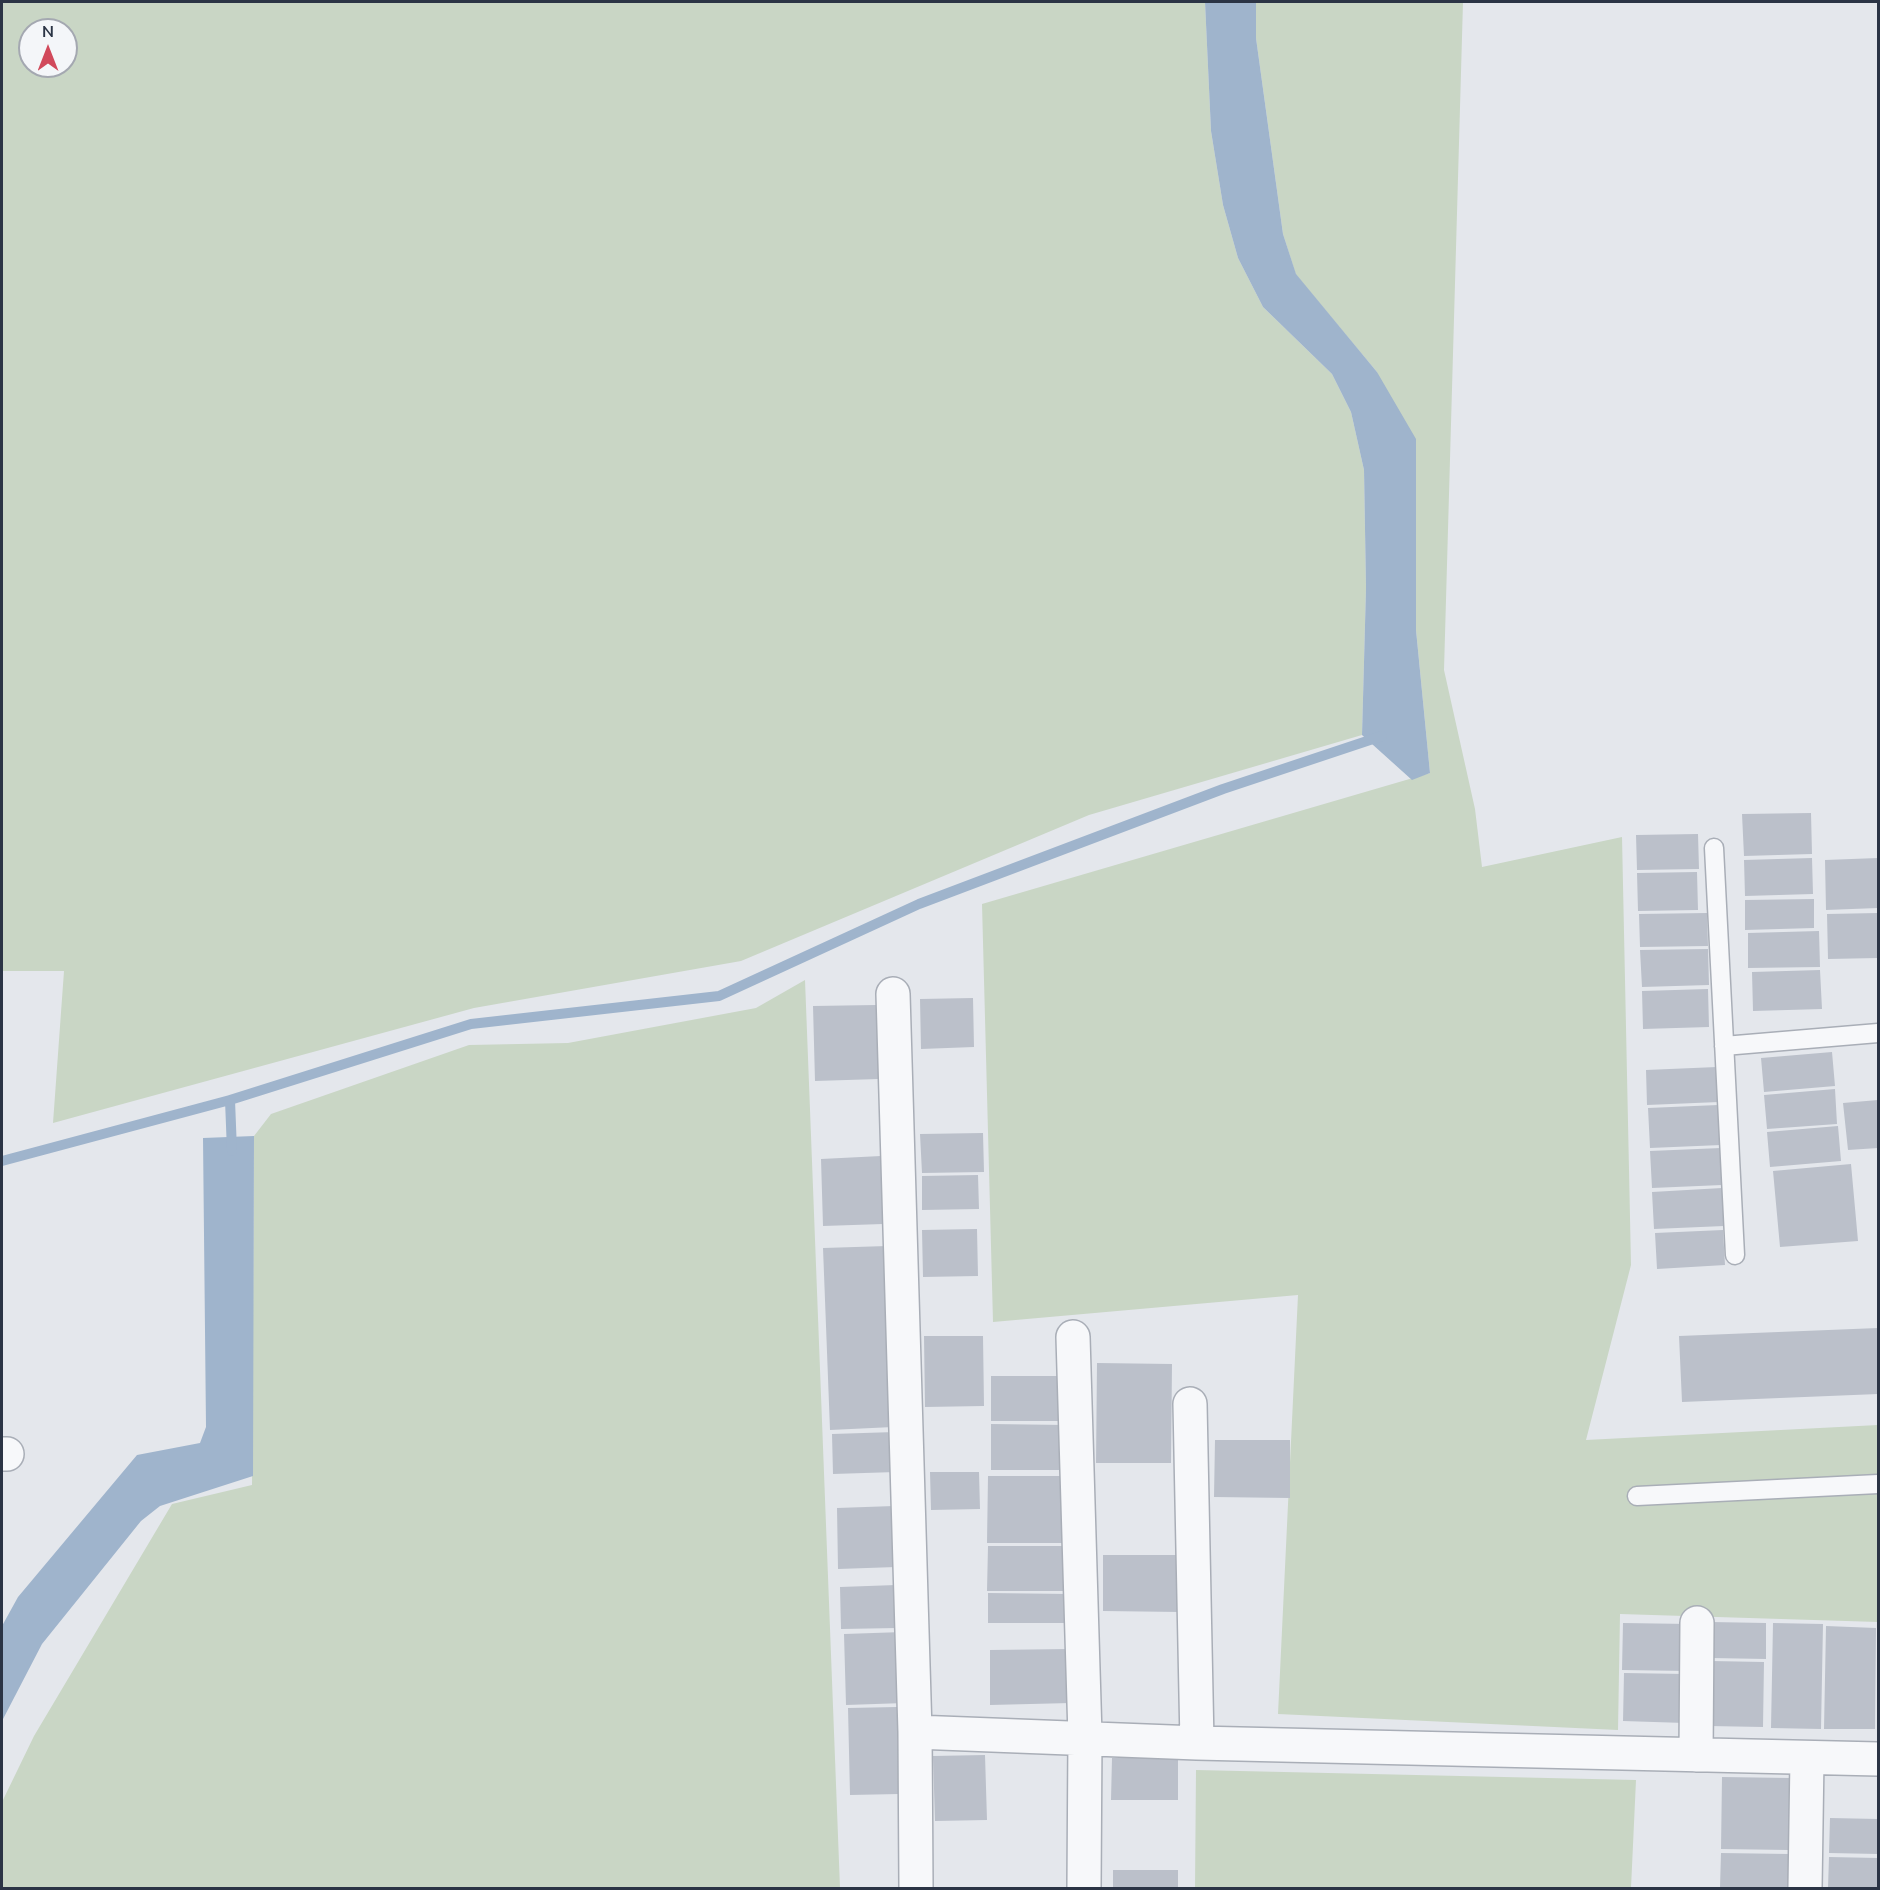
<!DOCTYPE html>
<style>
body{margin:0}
#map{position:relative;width:1880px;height:1890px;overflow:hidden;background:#e4e7ec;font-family:"Nunito Sans",sans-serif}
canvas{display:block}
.frame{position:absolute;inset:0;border:3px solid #2b3445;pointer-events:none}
.north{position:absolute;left:18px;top:18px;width:60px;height:60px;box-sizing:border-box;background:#f4f6f9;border:2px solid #a4a8b1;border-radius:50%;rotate:0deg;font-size:16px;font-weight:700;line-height:24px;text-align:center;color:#2b3445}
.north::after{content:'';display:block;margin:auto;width:21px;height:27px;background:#d1495b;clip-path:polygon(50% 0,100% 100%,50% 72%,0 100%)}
</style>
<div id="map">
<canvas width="1880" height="1890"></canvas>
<div class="frame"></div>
<div class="north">N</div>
</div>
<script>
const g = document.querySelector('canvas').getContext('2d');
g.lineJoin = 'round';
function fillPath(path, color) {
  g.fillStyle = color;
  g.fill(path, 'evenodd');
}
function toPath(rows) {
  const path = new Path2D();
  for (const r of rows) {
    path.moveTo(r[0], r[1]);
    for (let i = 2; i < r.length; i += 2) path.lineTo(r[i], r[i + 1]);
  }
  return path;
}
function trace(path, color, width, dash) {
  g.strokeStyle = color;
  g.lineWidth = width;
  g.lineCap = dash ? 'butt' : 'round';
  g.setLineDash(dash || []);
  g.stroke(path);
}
const green = toPath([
 [2,2,1205,2,1211,131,1223,205,1238,258,1263,307,1332,374,1351,412,1364,470,1366,588,1362,735,1089,815,741,961,474,1008,53,1123,64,971,2,971],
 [30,30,66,30,66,66,30,66],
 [1256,2,1463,2,1444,670,1475,809,1482,867,1622,837,1631,1265,1586,1440,1878,1425,1878,1622,1620,1614,1618,1730,1278,1714,1298,1295,993,1322,982,904,1430,773,1416,630,1377,372,1296,275,1283,234,1256,38],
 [805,980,840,1888,2,1888,2,1802,34,1736,172,1504,252,1485,254,1136,271,1114,469,1045,568,1043,756,1008],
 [1196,1770,1636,1780,1631,1888,1195,1888]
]);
const water = toPath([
 [1205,2,1256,2,1256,38,1283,234,1296,274,1377,372,1416,439,1416,630,1430,773,1412,780,1362,735,1366,588,1364,470,1351,412,1332,374,1263,307,1238,258,1223,205,1211,131],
 [254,1136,253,1476,160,1506,141,1521,42,1644,2,1721,2,1626,18,1597,137,1455,200,1443,206,1427,203,1138]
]);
const stream = toPath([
 [232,1151,230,1100,471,1024,719,996,919,904,1223,789,1382,736],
 [2,1161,230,1100]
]);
const building = toPath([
 [1811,813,1812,854,1744,856,1742,814],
 [1698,834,1699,869,1637,870,1636,835],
 [1812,858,1813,894,1745,896,1744,860],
 [1878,858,1878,908,1826,910,1825,860],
 [1697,872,1698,910,1638,911,1637,873],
 [1814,899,1814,928,1745,930,1745,900],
 [1707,913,1708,946,1640,947,1639,914],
 [1878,913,1878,958,1828,959,1827,914],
 [1819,931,1820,967,1748,968,1748,933],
 [1708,949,1709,985,1642,987,1640,950],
 [1820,970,1822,1009,1753,1011,1752,972],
 [1708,989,1709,1027,1643,1029,1642,991],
 [973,998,974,1047,921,1049,920,999],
 [876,1005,879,1079,815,1081,813,1006],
 [1832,1052,1835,1086,1764,1092,1761,1058],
 [1717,1067,1719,1102,1647,1105,1646,1070],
 [1835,1089,1837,1124,1767,1129,1764,1095],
 [1878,1100,1878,1148,1848,1150,1843,1103],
 [1718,1105,1721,1145,1650,1148,1648,1108],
 [1838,1126,1841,1161,1770,1167,1767,1132],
 [983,1133,984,1172,922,1173,920,1134],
 [1721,1148,1722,1185,1652,1188,1650,1151],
 [881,1156,883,1224,823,1226,821,1159],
 [1851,1164,1858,1241,1780,1247,1773,1171],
 [978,1175,979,1209,922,1210,922,1176],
 [1722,1188,1724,1226,1654,1229,1652,1192],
 [977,1229,978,1276,923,1277,922,1230],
 [1723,1230,1725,1265,1657,1269,1655,1233],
 [887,1246,893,1427,830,1430,823,1248],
 [1878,1328,1878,1394,1682,1402,1679,1336],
 [924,1336,983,1336,984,1406,925,1407],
 [1097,1363,1172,1364,1171,1463,1096,1463],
 [991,1376,1064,1376,1064,1421,991,1421],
 [991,1424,1066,1425,1066,1470,991,1470],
 [895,1432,896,1472,833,1474,832,1434],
 [1215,1440,1290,1440,1290,1498,1214,1497],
 [930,1472,979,1472,980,1509,931,1510],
 [988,1476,1070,1476,1070,1543,987,1543],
 [894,1506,896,1567,838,1569,837,1508],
 [988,1546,1069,1546,1069,1591,987,1591],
 [1103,1555,1180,1555,1180,1612,1103,1611],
 [896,1585,897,1628,841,1629,840,1587],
 [988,1593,1070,1594,1070,1623,988,1623],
 [1711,1622,1766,1623,1766,1659,1711,1658],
 [1623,1623,1689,1624,1688,1671,1622,1670],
 [1773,1623,1823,1624,1821,1729,1771,1728],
 [1826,1626,1876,1628,1875,1729,1824,1729],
 [903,1632,905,1703,846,1705,844,1634],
 [1070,1649,1071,1703,990,1705,990,1650],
 [1711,1661,1764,1662,1763,1727,1709,1726],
 [1624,1673,1686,1674,1685,1723,1623,1721],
 [897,1707,899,1794,850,1795,848,1708],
 [985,1755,987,1820,935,1821,933,1756],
 [1112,1758,1178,1758,1178,1800,1111,1800],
 [1722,1777,1790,1778,1788,1850,1721,1849],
 [1830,1818,1878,1819,1878,1854,1829,1853],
 [1721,1853,1789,1854,1788,1888,1720,1888],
 [1829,1857,1878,1858,1878,1888,1828,1888],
 [1113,1870,1178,1870,1178,1888,1113,1888]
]);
const lane = toPath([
 [1714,848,1735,1255],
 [1724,1046,1878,1033],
 [1637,1496,1878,1484]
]);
const street = toPath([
 [893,994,915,1732,916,1888],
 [1073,1337,1085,1736,1084,1888],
 [1190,1404,1197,1743],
 [2,1454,7,1454],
 [915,1732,1197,1743,1878,1759],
 [1696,1755,1697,1623],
 [1805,1888,1807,1758]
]);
fillPath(green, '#c9d6c5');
fillPath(water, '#9fb4cc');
trace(stream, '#9fb4cc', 10);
fillPath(building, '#bbc0ca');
trace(lane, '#a9aeb7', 21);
trace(street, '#a9aeb7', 36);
trace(lane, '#f7f8fa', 18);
trace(street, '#f7f8fa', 33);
</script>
